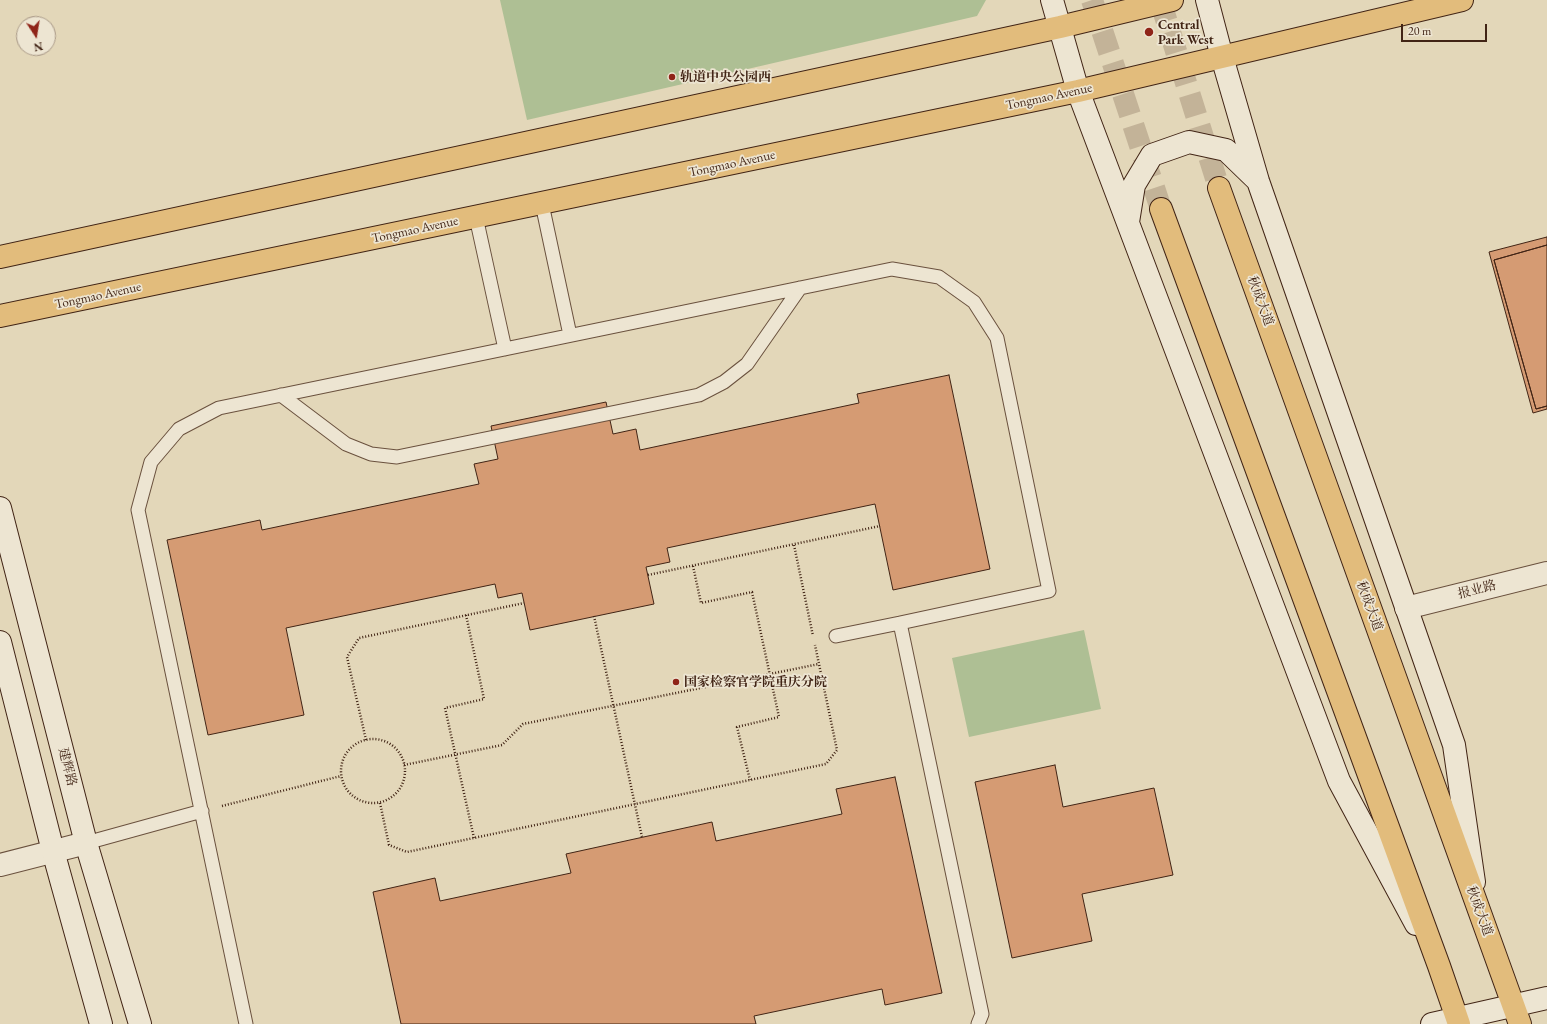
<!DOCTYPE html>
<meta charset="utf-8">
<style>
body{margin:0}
#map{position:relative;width:1547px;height:1024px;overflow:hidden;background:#e3d7b9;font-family:"EB Garamond",serif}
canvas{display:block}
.north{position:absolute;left:16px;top:16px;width:40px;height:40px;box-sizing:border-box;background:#ede5d2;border:1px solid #a89886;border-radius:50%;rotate:168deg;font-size:11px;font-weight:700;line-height:16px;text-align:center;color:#412415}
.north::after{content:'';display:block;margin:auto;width:14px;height:18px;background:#8f2418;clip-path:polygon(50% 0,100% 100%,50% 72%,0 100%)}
.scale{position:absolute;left:1401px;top:24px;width:86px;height:18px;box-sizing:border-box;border:2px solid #412415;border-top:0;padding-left:5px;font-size:12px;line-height:14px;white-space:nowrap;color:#412415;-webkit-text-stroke:3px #ede5d2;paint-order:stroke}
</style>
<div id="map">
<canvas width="1547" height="1024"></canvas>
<div class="north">N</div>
<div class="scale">20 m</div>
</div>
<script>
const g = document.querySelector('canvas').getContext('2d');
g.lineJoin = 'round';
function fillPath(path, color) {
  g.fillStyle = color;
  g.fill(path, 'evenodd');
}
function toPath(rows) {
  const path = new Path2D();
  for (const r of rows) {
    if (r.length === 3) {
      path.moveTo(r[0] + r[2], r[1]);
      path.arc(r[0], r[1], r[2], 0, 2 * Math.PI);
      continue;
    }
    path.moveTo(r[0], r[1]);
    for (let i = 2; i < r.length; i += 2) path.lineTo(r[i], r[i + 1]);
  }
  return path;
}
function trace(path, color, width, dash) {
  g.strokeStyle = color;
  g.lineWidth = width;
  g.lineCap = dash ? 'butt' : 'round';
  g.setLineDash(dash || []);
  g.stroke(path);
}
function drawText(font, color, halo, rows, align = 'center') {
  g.font = font + ' "EB Garamond","Noto Serif SC",serif';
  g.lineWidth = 3.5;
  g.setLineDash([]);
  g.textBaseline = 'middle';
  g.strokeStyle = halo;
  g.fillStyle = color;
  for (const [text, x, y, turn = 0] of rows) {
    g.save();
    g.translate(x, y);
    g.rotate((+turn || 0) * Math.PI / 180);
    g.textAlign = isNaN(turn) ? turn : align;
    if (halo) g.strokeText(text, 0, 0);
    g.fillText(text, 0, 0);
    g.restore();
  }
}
const green = toPath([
 [500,0,986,0,977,16,527,120],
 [1084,630,1101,709,969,737,952,658]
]);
const building = toPath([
 [1547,237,1547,245,1494,260,1536,409,1547,406,1547,409,1533,413,1489,252,1547,237],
 [1547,245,1547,406,1536,409,1494,260,1547,245],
 [949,375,990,569,893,590,875,504,667,548,670,562,646,567,654,604,530,630,522,593,498,598,495,584,286,628,304,715,208,735,167,540,260,520,262,530,479,484,474,464,498,459,491,426,606,402,613,434,636,429,640,450,859,403,857,394,949,375],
 [1055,765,1063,807,1154,788,1173,875,1082,894,1092,941,1012,958,975,782,1055,765],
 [895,777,942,993,885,1005,882,989,754,1016,756,1024,401,1024,373,892,435,878,440,901,571,873,566,854,712,822,716,841,842,814,836,789,895,777]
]);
const primaryTunnel = toPath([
 [1092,0,1161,209],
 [1160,0,1219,188]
]);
const path = toPath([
 [794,545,813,636],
 [693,566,701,603,752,592,779,717,737,727,750,780],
 [648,575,880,526],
 [466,615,484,699,445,708,474,838],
 [594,616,642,837],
 [373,771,32],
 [366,740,347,657,359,638,524,603],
 [404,765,502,745,523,724,819,664],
 [380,803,389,845,407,852,826,764,837,750,815,645],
 [222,806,341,776]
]);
const lane = toPath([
 [542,204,570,335],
 [476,217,505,349],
 [281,395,346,444,371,454,397,457,699,395,724,382,747,364,800,288],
 [836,636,900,623],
 [86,843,202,811],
 [246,1024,138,510,151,462,179,429,219,408,892,269,939,277,974,302,997,338,1049,591,900,623,982,1014,978,1024]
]);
const street = toPath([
 [1406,608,1547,573],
 [0,865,86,843]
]);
const secondary = toPath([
 [1052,0,1078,91,1339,781,1416,924],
 [1207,0,1222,57,1258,181,1454,745,1474,882],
 [1128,222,1134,185,1152,155,1189,142,1226,150,1257,180],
 [0,508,86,843,140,1024],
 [0,642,53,851,101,1024],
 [1432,1024,1547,998]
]);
const primary = toPath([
 [1219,188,1520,1024],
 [1161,209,1439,966,1459,1024],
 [0,257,1060,27,1172,0],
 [0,316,1078,91,1462,0]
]);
const markers = [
 [1149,32,5,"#8f2418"],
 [672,77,4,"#8f2418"],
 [676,682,4,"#8f2418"]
];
const poiNames = [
 ["Central",1158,25],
 ["Park West",1158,40],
 ["轨道中央公园西",680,77],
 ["国家检察官学院重庆分院",684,682]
];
const streetNames = [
 ["Tongmao Avenue",1049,97,-12],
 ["Tongmao Avenue",732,164,-12],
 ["Tongmao Avenue",415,230,-12],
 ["Tongmao Avenue",98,296,-12],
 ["秋成大道",1260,301,70],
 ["报业路",1477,590,-14],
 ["秋成大道",1369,606,70],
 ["建辉路",67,767,76],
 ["秋成大道",1479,911,70]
];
fillPath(green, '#aebf94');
fillPath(building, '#d59b73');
trace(building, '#412415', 1);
trace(primaryTunnel, '#c3b398', 22, [22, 11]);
trace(lane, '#6a513e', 15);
trace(street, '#6a513e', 24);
trace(secondary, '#412415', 24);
trace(primary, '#412415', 24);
trace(path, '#412415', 2.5, [1, 2]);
trace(lane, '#ede5d2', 13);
trace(street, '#ede5d2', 22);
trace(secondary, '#ede5d2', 22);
trace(primary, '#e2bc7c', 22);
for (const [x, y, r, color] of markers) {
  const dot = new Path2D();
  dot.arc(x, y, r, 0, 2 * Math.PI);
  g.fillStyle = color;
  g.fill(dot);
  trace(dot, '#ede5d2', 1.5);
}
drawText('bold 13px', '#412415', '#ede5d2', poiNames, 'left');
drawText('13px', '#412415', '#ede5d2', streetNames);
</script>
